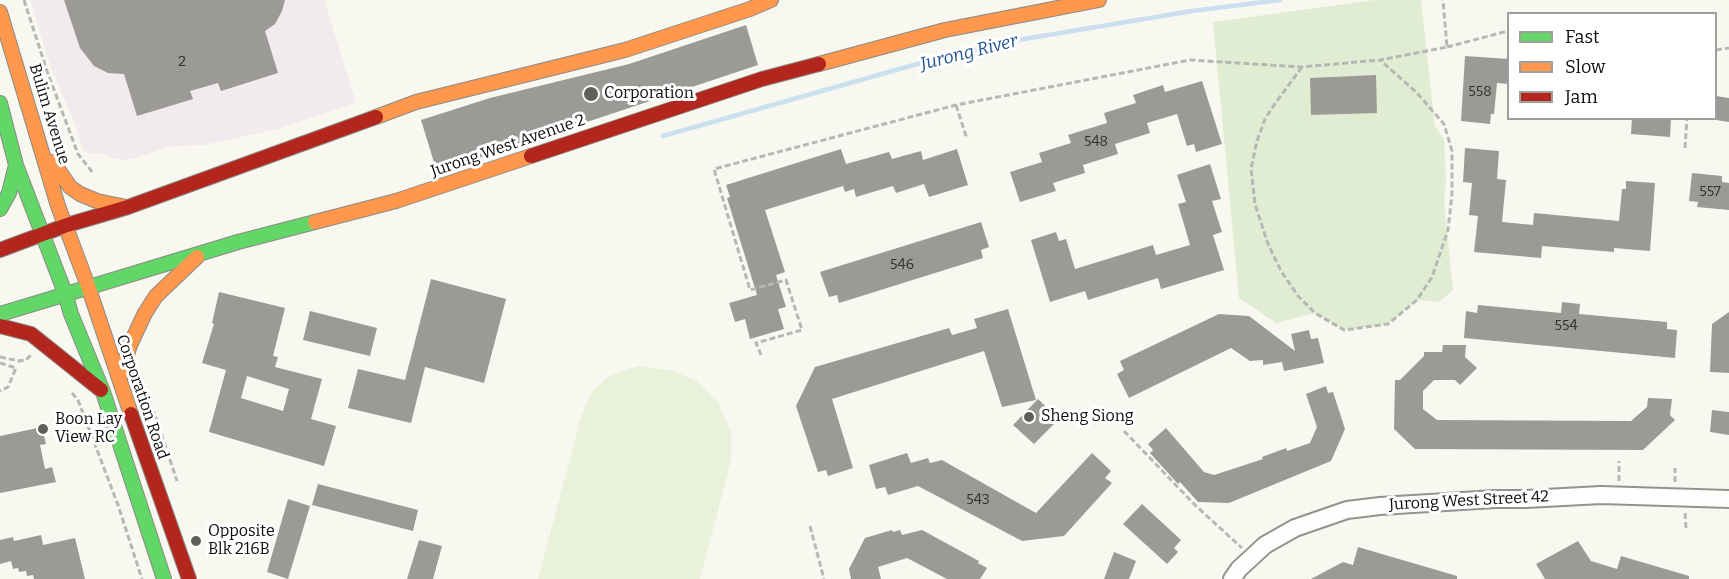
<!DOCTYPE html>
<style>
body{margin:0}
#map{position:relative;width:1729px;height:579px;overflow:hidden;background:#f9f8f0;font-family:Bitter,serif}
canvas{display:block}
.legend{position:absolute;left:1507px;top:12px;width:210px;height:108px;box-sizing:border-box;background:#fff;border:2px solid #9e9e9e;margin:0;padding:8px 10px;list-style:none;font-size:18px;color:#0c0c0c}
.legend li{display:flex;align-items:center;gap:12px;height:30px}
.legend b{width:30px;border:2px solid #9e9e9e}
</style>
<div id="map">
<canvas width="1729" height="579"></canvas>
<ul class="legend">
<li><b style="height:8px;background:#63d668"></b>Fast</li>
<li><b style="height:8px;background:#ff974d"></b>Slow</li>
<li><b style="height:8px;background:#b3261e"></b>Jam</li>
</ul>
</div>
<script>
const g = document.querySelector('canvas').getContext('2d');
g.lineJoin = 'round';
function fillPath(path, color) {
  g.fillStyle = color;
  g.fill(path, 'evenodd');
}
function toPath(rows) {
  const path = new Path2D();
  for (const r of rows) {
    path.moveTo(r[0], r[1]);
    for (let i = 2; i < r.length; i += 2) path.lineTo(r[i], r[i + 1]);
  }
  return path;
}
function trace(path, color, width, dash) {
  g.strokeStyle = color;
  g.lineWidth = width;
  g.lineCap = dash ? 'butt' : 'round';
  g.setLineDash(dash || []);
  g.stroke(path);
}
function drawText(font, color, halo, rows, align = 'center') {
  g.font = font + ' Bitter,serif';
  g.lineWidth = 6;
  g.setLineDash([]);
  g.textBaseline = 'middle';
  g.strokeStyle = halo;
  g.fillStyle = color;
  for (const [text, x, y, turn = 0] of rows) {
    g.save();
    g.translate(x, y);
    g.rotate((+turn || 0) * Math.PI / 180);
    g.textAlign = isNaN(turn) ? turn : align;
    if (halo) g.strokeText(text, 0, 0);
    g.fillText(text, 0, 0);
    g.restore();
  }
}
const industrial = toPath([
 [30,0,324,0,356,103,278,129,204,145,172,146,136,158,123,160,111,158,100,153,88,154,83,150,75,124,51,68]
]);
const green = toPath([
 [1375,0,1421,0,1435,126,1444,139,1446,179,1444,201,1453,290,1439,302,1417,300,1388,324,1344,330,1315,313,1276,323,1239,298,1213,22]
]);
const pitch = toPath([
 [638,366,671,370,697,381,719,404,731,432,731,461,700,579,538,579,580,421,589,395,609,376]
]);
const stream = toPath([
 [663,136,910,66,1006,42,1192,11,1280,0]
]);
const building = toPath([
 [64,0,285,0,282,11,275,24,265,31,278,73,221,91,218,83,190,91,193,99,137,116,124,74,108,73,94,66,80,48],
 [746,25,758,65,437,172,421,120,490,98,629,64],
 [1465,56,1509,59,1509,84,1497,83,1494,114,1491,114,1490,124,1461,121],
 [1376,75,1377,113,1311,115,1310,78],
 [1202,81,1222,144,1196,152,1194,144,1187,146,1177,114,1147,123,1150,133,1115,144,1118,154,1083,165,1085,173,1053,183,1056,191,1020,202,1010,172,1042,162,1039,153,1071,143,1068,135,1107,123,1104,113,1136,103,1133,95,1163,85,1165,92],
 [1716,96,1729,98,1729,122,1716,120],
 [1632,118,1671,118,1670,137,1631,134],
 [1465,148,1499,151,1497,179,1506,180,1502,222,1533,225,1534,213,1619,221,1622,189,1626,189,1626,181,1655,183,1650,251,1614,248,1614,252,1542,246,1541,258,1474,252,1478,216,1469,215,1472,183,1463,182],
 [841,149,846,164,889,152,892,159,921,151,923,160,957,149,968,185,929,197,924,184,896,193,893,186,856,197,854,189,845,192,843,186,765,210,785,272,776,275,786,307,778,309,784,329,750,339,745,319,735,322,729,303,757,295,727,198,730,197,726,185],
 [1210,164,1221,199,1212,201,1222,232,1213,235,1224,270,1161,289,1158,278,1088,300,1085,291,1050,302,1031,240,1056,232,1059,241,1066,239,1075,269,1153,245,1156,255,1190,245,1178,204,1186,202,1177,175],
 [1692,173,1722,176,1722,182,1729,183,1729,210,1697,207,1698,202,1689,201],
 [981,222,989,247,981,250,983,258,839,303,837,295,829,297,820,272],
 [431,279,506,299,484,383,425,367,411,423,348,408,358,369,405,380],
 [219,292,285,308,273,356,278,357,275,367,322,379,311,419,336,426,324,466,209,432,226,370,202,363,214,324,212,323],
 [247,376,289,389,283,411,241,398],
 [1562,302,1580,304,1579,314,1667,322,1667,329,1677,330,1675,358,1464,338,1466,311,1477,313,1478,305,1561,313],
 [1008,309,1036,400,1002,407,984,351,832,399,853,468,828,476,826,470,818,472,796,406,815,367,949,328,952,335,977,328,974,319],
 [310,311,377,328,370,356,303,340],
 [1729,312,1729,373,1710,372,1712,324],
 [1219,314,1249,316,1295,351,1291,334,1309,330,1311,339,1318,338,1324,363,1284,371,1282,362,1263,365,1263,360,1250,361,1231,348,1129,398,1117,374,1124,370,1120,361],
 [1443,345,1466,345,1465,357,1477,368,1460,385,1455,380,1434,380,1423,391,1423,409,1437,420,1631,421,1647,407,1648,398,1672,399,1670,415,1675,420,1643,450,1415,449,1394,429,1395,380,1400,380,1424,356,1424,352,1442,352],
 [1326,386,1328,393,1333,392,1345,429,1331,461,1229,503,1198,502,1180,482,1178,484,1150,453,1153,450,1148,444,1166,428,1204,472,1214,475,1263,459,1262,457,1286,448,1287,451,1310,443,1317,427,1306,394],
 [1038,399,1059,419,1034,444,1013,425],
 [1712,410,1729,412,1729,435,1710,432],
 [42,427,46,444,40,445,45,469,52,467,56,482,0,493,0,436],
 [907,453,911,463,928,458,930,463,942,460,1036,513,1092,453,1111,471,1105,478,1112,483,1064,536,1022,541,918,486,888,495,885,487,876,489,869,465],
 [318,484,418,510,413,531,312,505],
 [288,499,310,506,288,579,267,572],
 [1142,504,1181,540,1174,548,1178,552,1167,564,1123,524],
 [892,530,893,532,900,530,902,535,922,530,979,561,978,563,987,568,980,579,947,579,907,558,878,567,881,579,851,579,849,569,865,538],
 [41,535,43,545,75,538,85,579,34,579,33,575,27,576,26,571,19,572,18,568,13,569,11,561,0,564,0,540,13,537,14,541],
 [419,540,442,546,433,579,407,579],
 [1578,541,1591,561,1617,569,1621,556,1689,576,1689,579,1545,579,1536,564],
 [1358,547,1457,576,1457,579,1311,579,1343,562,1353,565],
 [1114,552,1136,561,1129,579,1104,579]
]);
const path = toPath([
 [24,0,47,71,78,154,93,173],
 [1447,47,1508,31],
 [1716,50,1729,48],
 [1302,67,1274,105,1265,119,1257,141,1251,169,1255,204,1268,244,1281,271,1298,296,1315,313,1344,330,1388,324,1417,300,1432,277,1448,230,1452,194,1452,151,1444,124,1417,93,1380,60],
 [956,105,967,139],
 [1685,148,1687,118],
 [761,355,756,343,802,330,786,280,750,290,714,169,956,105,1190,60,1302,67,1380,60,1447,47,1443,0],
 [0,357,19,361,26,360,31,355],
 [0,363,16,368,8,387,0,391],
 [72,393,78,400,118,505,142,579],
 [150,413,154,412,177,481],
 [1124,431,1196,506,1242,548],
 [1619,481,1619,461],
 [1675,482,1675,468],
 [1685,513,1686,528],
 [810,526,824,579]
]);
const street = toPath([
 [1232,579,1239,569,1265,545,1295,528,1347,510,1380,506,1495,499,1526,499,1601,495,1729,499]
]);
const fast = toPath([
 [0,103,16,165,65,293,71,314,103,392,164,579],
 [0,209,9,193,16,165],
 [0,314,238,242,315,222]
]);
const slow = toPath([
 [0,12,58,206,88,286,131,414],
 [819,64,945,30,1099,0],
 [376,117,416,102,625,50,750,9,771,0],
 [53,162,70,187,80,194,97,201,126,207],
 [315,222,396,201,531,156],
 [120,379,130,345,145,313,156,296,197,257]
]);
const jam = toPath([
 [531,156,762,79,819,64],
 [0,250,67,225,128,207,376,117],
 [0,326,31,334,101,390],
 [131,414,189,579]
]);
const markers = [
 [591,94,8,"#5f5f5c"],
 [1029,417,6,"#5f5f5c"],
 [43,429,6,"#5f5f5c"],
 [196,541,6,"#5f5f5c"]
];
const numberNames = [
 ["2",182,62],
 ["558",1480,92],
 ["548",1096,142],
 ["557",1710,192],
 ["546",902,265],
 ["554",1566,326],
 ["543",978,500]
];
const poiNames = [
 ["Corporation",604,94],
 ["Sheng Siong",1041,417],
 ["Boon Lay",55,420],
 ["View RC",55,438],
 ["Opposite",208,532],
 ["Blk 216B",208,550]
];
const streetNames = [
 ["Bulim Avenue",49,114,73],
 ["Jurong West Avenue 2",508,146,-19],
 ["Corporation Road",142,397,71],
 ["Jurong West Street 42",1469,501,-3]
];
const waterNames = [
 ["Jurong River",969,53,-14]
];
fillPath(industrial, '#f1ebed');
fillPath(green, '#e0edd2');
fillPath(pitch, '#eaf1db');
trace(stream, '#cadff0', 4.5);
fillPath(building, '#9c9a96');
trace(street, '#93928f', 20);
trace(fast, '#898985', 16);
trace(slow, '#898985', 16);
trace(jam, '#898985', 16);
trace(path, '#b7b7b5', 3, [6, 3]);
trace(street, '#fefefd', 16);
trace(fast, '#63d668', 14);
trace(slow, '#ff974d', 14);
trace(jam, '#b3261e', 14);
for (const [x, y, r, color] of markers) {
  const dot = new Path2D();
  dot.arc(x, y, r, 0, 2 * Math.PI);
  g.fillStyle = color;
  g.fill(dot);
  trace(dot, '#fff', 2);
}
drawText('14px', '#30302e', null, numberNames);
drawText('16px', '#0c0c0c', '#fff', poiNames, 'left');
drawText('16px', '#0c0c0c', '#fff', streetNames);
drawText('italic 18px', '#215592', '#fff', waterNames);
</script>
